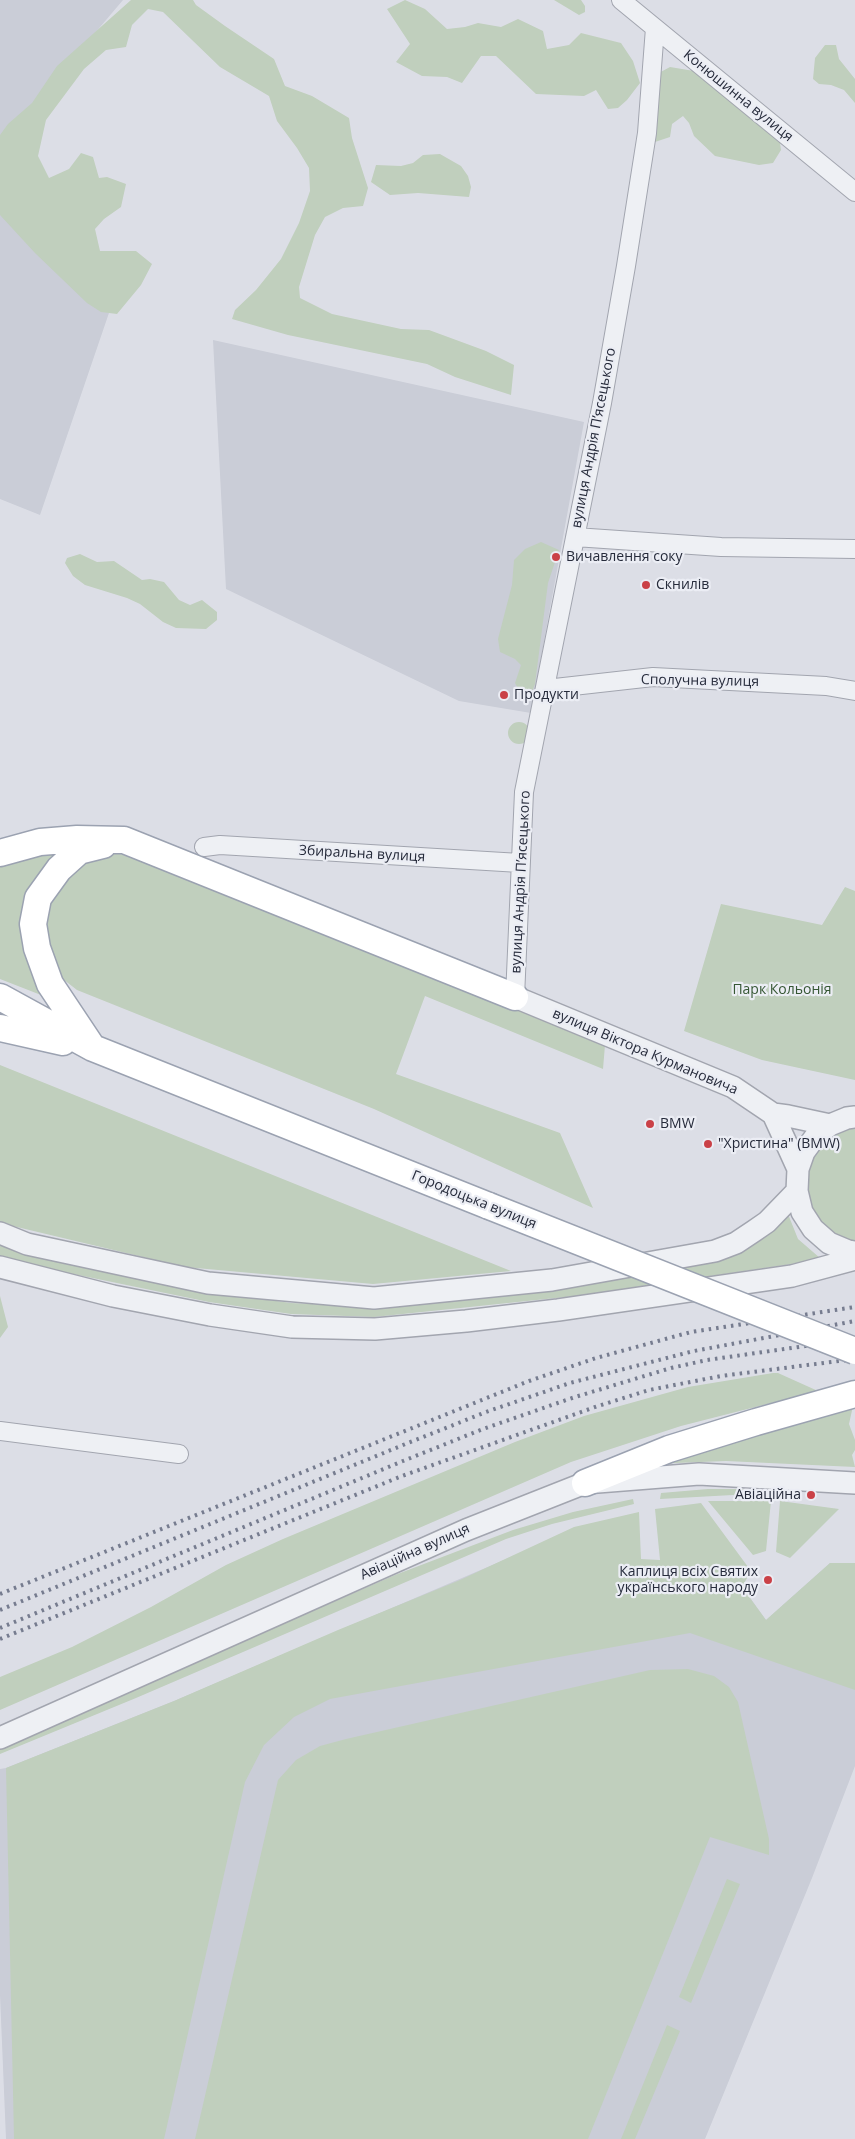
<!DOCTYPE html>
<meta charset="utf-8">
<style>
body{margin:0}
canvas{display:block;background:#dcdee6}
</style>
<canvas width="855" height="2139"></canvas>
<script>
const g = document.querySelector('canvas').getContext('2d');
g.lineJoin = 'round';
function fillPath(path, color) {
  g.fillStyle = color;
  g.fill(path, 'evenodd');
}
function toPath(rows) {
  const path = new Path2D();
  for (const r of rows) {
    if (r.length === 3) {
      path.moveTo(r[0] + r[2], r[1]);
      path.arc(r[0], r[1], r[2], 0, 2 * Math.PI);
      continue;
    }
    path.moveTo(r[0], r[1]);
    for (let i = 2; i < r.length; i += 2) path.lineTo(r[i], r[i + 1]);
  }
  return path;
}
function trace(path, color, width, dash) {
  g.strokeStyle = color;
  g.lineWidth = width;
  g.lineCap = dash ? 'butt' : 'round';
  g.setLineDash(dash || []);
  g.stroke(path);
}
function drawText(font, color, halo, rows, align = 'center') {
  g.font = font + ' "Open Sans",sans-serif';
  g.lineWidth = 4.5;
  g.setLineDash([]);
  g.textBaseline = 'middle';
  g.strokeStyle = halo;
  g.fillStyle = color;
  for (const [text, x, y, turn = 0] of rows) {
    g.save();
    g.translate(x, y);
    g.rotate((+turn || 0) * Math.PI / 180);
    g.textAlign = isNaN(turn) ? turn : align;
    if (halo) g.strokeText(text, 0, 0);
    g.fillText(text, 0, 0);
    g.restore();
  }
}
const built = toPath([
 [0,0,123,0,0,145],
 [0,209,111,307,40,515,0,499],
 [213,340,584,422,531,713,459,701,226,589],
 [511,1557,725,1563,766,1620,830,1563,855,1563,855,1766,812,1878,705,2139,6,2139,0,1995,0,1769,6,1768,174,1701]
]);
const green = toPath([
 [131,0,193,0,196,5,225,26,274,59,285,86,312,96,349,118,352,138,368,188,363,206,343,208,325,217,315,235,299,287,300,298,332,314,401,329,429,330,486,351,514,365,511,395,455,377,427,364,288,335,232,319,235,310,256,290,281,259,299,223,310,191,309,168,297,148,277,121,269,96,220,67,163,12,148,9,132,25,126,47,106,50,84,69,46,120,38,156,49,178,69,169,81,153,93,157,99,178,107,177,126,184,121,207,104,219,95,229,100,251,136,251,152,264,141,285,117,314,101,312,87,303,35,253,0,215,0,135,8,124,32,103,57,66],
 [405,0,425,9,447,29,465,27,478,23,501,27,518,19,543,31,547,49,569,45,581,33,621,43,633,61,640,83,627,100,618,108,608,109,596,90,584,96,536,94,496,56,481,56,462,83,447,77,422,76,396,62,410,44,387,9],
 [554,0,581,0,585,6,585,12,579,15],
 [825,45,836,45,839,59,855,79,855,103,844,90,831,85,819,84,813,79,815,58],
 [670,67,700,72,779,136,781,150,773,163,759,165,715,156,694,136,689,123,683,116,672,124,670,137,652,143,657,74],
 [440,154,461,166,468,176,471,187,469,197,418,193,390,195,371,182,376,165,401,166,413,163,423,155],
 [541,542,559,550,548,583,535,684,529,699,521,694,515,683,521,665,515,659,500,652,498,639,512,585,514,560,525,549],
 [80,554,97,562,114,561,142,580,150,579,164,582,179,600,190,605,202,600,217,612,217,620,206,629,176,628,163,622,140,604,127,598,85,585,73,576,65,563,67,558],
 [519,733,11],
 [64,849,40,872,22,920,25,950,41,995,0,979,0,863],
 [117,853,161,867,605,1045,603,1069,425,996,396,1074,560,1133,593,1208,374,1109,77,990,59,976,44,942,47,906,64,876,98,856],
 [845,887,855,891,855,1080,762,1060,684,1031,721,904,822,925],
 [0,1065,511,1271,373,1284,185,1267,0,1223],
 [855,1126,855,1242,845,1240,828,1231,816,1218,808,1201,805,1182,809,1164,818,1147,831,1135],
 [788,1214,798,1239,820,1258,805,1262,575,1296,374,1317,291,1314,209,1302,20,1263,0,1257,0,1243,210,1292,291,1303,374,1307,571,1286,735,1256,773,1230],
 [0,1296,8,1327,0,1338],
 [773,1373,778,1373,818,1391,681,1426,571,1462,0,1710,0,1677,72,1647,151,1607,226,1565,283,1539,515,1442,584,1416,688,1387],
 [853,1406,849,1424,855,1440,855,1450,852,1455,855,1467,726,1461,651,1464],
 [708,1489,751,1489,751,1494,660,1499,661,1493],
 [633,1499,634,1504,552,1524,506,1539,136,1698,0,1754,0,1747,395,1575,513,1530,573,1512],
 [708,1501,771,1501,766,1551,753,1555],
 [780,1501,839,1509,790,1558,776,1552],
 [701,1503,751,1571,742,1587,766,1620,830,1563,855,1563,855,1690,690,1633,330,1699,294,1717,264,1745,245,1782,164,2139,14,2139,6,1768,174,1701,338,1630,460,1580,574,1527,639,1512,641,1559,660,1560,655,1509],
 [688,1669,714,1676,729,1687,738,1702,769,1839,769,1855,710,1837,588,2139,195,2139,278,1780,296,1760,320,1746,346,1739,650,1670],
 [727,1879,740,1884,691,2003,679,1997],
 [667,2025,680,2031,635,2139,621,2139]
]);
const minor = toPath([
 [621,0,855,192],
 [575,537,721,547,855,549],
 [546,689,653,677,826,686,855,691],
 [204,847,220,845,520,863],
 [515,997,524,792,602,403,626,266,647,133,655,28],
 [0,1431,179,1454]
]);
const tertiary = toPath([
 [515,997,733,1087,773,1114,788,1116,830,1125],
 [773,1114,798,1169],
 [855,1117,847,1118,830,1125,815,1137,804,1152,798,1169,797,1191,802,1212,813,1229,829,1243,848,1251,855,1252],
 [0,1233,27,1244,208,1283,374,1298,552,1280,715,1251,736,1243,754,1231,767,1222,797,1191],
 [0,1267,113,1296,210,1315,292,1327,375,1329,466,1321,558,1310,792,1276,855,1259],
 [0,1738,466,1530,585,1483,699,1474,855,1483]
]);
const primary = toPath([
 [0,853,40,842,77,839,124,840,515,997],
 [0,997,93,1048,489,1206],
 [0,1028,63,1042],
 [90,1044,50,984,37,948,33,924,38,898,59,869,79,851,103,845],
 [585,1483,669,1449,756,1422,855,1394]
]);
const rail = toPath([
 [0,1594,529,1381,596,1358,691,1332,855,1307],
 [0,1610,408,1443,486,1412,570,1383,694,1351,855,1321],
 [0,1628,403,1461,483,1429,575,1397,671,1368,707,1360,855,1339],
 [0,1639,402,1476,598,1406,649,1390,721,1376,855,1359]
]);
const primaryBridge = toPath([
 [489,1206,855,1351]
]);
const markers = [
 [556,557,5,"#ca4147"],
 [646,585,5,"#ca4147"],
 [504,695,5,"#ca4147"],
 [650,1124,5,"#ca4147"],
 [708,1144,5,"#ca4147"],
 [811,1495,5,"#ca4147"],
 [768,1580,5,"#ca4147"]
];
const streetNames = [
 ["Конюшинна вулиця",738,96,39],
 ["вулиця Андрія Пʼясецького",594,438,-79],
 ["Сполучна вулиця",700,681,1],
 ["Збиральна вулиця",362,854,3],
 ["вулиця Андрія Пʼясецького",521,882,-87],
 ["вулиця Віктора Курмановича",645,1052,23],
 ["Городоцька вулиця",474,1200,22],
 ["Авіаційна вулиця",415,1552,-24]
];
const poiNames = [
 ["Вичавлення соку",566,557],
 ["Скнилів",656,585],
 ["Продукти",514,695],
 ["BMW",660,1124],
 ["\"Христина\" (BMW)",718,1144],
 ["Авіаційна",801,1495,"right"],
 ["Каплиця всіх Святих",758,1572,"right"],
 ["українського народу",758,1588,"right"]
];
const parkNames = [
 ["Парк Кольонія",782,990]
];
fillPath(built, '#cacdd7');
fillPath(green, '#c0cfbd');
trace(minor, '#a2a5af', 20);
trace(tertiary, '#a2a5af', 24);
trace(primary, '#9ba2b1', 29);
trace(minor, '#eef0f4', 18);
trace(tertiary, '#eef0f4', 21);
trace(primary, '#fff', 26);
trace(rail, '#767c8f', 4, [2.5, 5]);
trace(primaryBridge, '#9ba2b1', 29, []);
trace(primaryBridge, '#fff', 26);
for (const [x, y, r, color] of markers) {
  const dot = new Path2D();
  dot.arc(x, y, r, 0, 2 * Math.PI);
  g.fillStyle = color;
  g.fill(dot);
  trace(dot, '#ebedf4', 2);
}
drawText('14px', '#262b3b', '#ebedf4', streetNames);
drawText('14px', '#262b3b', '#ebedf4', poiNames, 'left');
drawText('14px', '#365734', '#ebedf4', parkNames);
</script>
